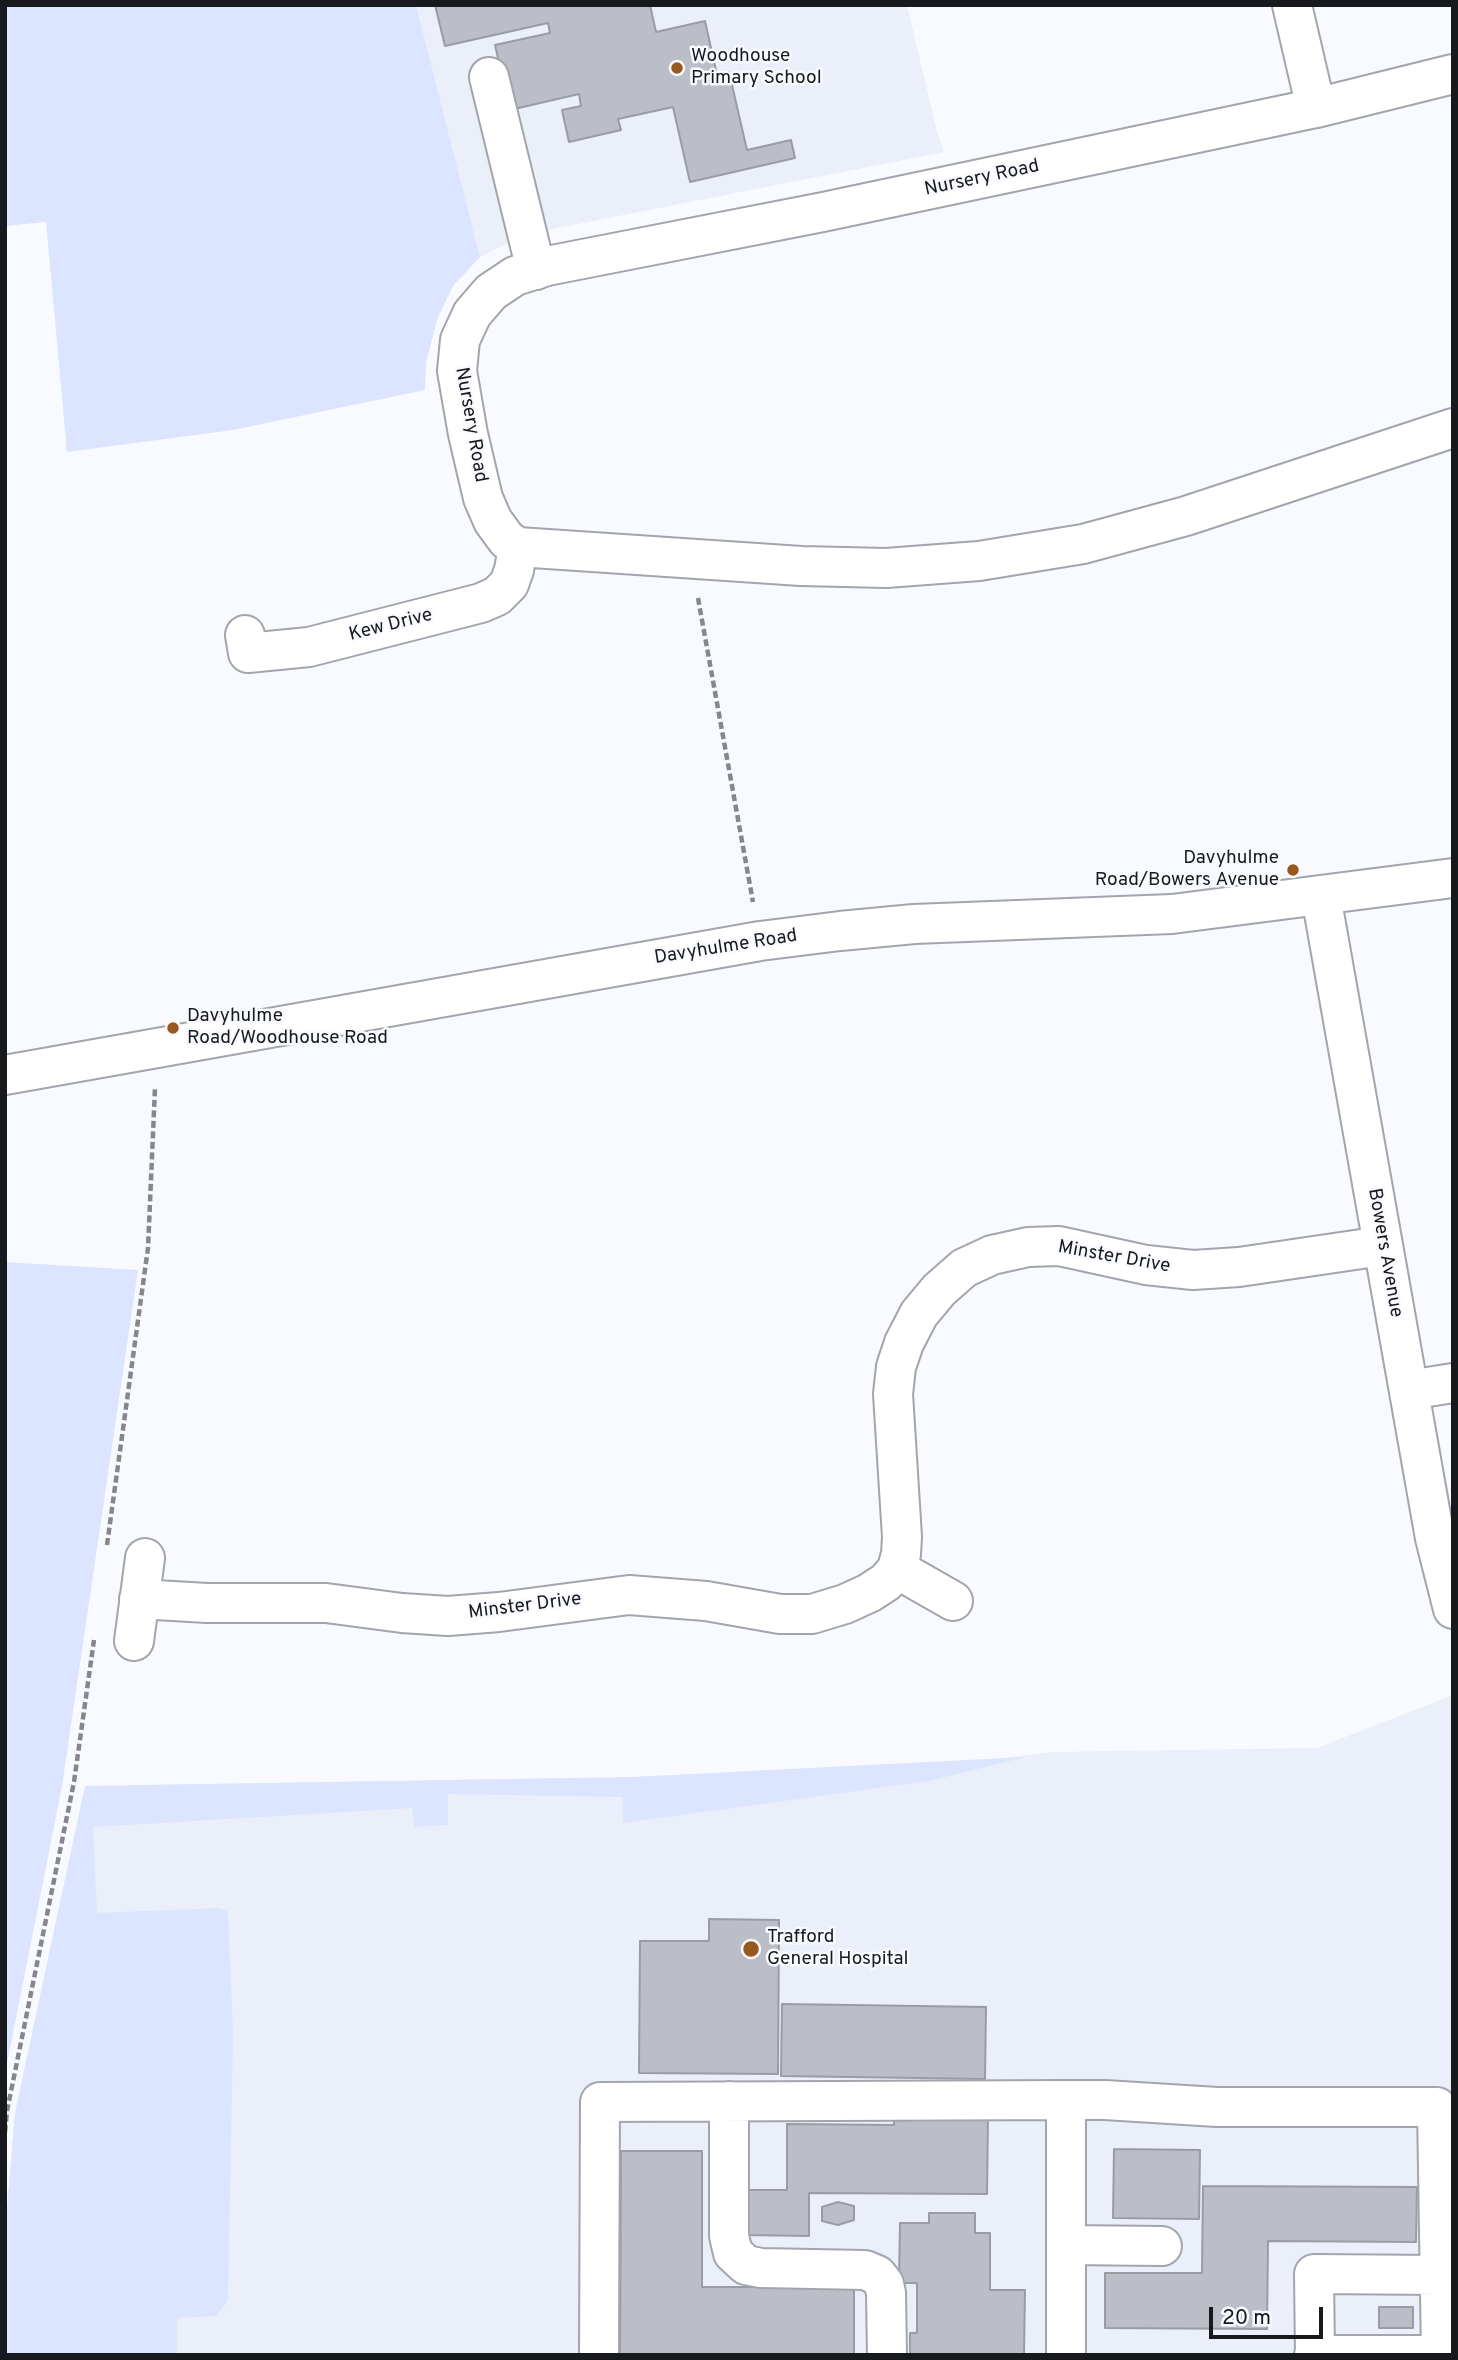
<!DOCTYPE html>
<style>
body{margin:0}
#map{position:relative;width:1458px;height:2360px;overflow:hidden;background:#f8faff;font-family:Overpass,sans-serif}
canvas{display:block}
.frame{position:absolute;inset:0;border:7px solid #18191c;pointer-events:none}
.scale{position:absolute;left:1209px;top:2307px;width:114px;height:32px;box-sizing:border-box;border:4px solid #18191c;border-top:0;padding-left:9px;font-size:21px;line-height:24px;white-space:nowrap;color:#18191c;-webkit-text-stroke:5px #f8faff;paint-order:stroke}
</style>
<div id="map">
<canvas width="1458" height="2360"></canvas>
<div class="frame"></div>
<div class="scale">20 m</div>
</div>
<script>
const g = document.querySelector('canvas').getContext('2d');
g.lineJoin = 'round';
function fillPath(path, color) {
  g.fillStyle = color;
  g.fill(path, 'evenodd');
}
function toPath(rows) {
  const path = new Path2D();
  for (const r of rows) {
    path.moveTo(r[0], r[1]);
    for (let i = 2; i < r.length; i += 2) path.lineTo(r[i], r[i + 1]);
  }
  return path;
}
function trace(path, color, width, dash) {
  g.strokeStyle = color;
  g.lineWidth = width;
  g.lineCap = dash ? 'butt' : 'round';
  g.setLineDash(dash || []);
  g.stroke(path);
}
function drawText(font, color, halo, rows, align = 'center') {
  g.font = font + ' Overpass,sans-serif';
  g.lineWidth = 5;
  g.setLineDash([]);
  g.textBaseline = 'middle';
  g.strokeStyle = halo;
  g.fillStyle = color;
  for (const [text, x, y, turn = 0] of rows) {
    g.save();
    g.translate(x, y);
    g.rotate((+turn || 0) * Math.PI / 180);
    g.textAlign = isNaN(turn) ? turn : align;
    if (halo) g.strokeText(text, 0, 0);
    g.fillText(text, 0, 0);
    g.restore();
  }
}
const built = toPath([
 [416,5,907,5,937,132,944,152,527,234,480,257],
 [1453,1695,1453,2355,5,2355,5,2233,15,2113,85,1786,633,1777,979,1761,1050,1752,1317,1748]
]);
const green = toPath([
 [5,5,416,5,480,257,453,286,438,317,426,362,425,390,233,430,67,452,46,222,5,226],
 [5,1262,138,1270,62,1786,5,2074],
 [1025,1757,929,1781,623,1823,623,1797,448,1794,448,1825,414,1827,412,1808,93,1827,97,1913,219,1908,228,1912,233,2032,228,2300,216,2316,177,2318,177,2355,5,2355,5,2233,15,2113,85,1786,633,1777]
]);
const building = toPath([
 [435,5,650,5,656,32,705,21,717,75,729,72,747,150,791,140,795,158,690,182,673,107,618,119,621,130,569,142,562,110,581,106,579,94,510,110,495,45,550,33,548,23,445,46,435,5],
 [709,1919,779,1920,778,2074,639,2073,640,1941,709,1941,709,1919],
 [782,2004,986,2007,985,2079,781,2076,782,2004],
 [894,2115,988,2116,987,2194,809,2193,809,2236,745,2235,745,2190,787,2190,787,2124,894,2125,894,2115],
 [1114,2149,1200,2150,1199,2219,1113,2218,1114,2149],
 [621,2151,702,2151,702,2287,854,2287,854,2355,620,2355,621,2151],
 [1203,2186,1417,2187,1416,2242,1268,2241,1267,2329,1105,2328,1105,2273,1202,2273,1203,2186],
 [838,2202,854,2206,854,2220,838,2225,822,2221,822,2207,838,2202],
 [929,2213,975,2213,975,2233,990,2233,990,2290,1025,2290,1024,2355,910,2355,910,2333,917,2333,917,2283,899,2283,900,2223,929,2223,929,2213],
 [1379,2307,1413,2307,1413,2328,1379,2328,1379,2307]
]);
const path = toPath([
 [698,598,753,902],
 [107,1545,148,1248,155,1088],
 [5,2132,7,2111,74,1782,94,1640]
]);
const minor = toPath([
 [1292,5,1316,108],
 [1453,74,1316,108,823,212,547,266,515,276,491,292,472,314,460,340,457,371,468,434,483,498,493,521,507,540,518,547,801,566,886,568,979,561,1083,544,1186,516,1453,428],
 [489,77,536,270],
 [245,635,248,653,309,647,481,603,497,596,509,584,514,570,518,547],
 [1321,896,1435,1538,1453,1609],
 [5,1075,760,941,840,931,914,924,1172,914,1453,878],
 [1409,1390,1453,1383],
 [897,1569,953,1601],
 [139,1599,207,1603,326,1603,402,1613,448,1616,499,1612,629,1595,706,1601,780,1614,812,1614,845,1604,869,1593,886,1582,897,1569,901,1554,902,1537,893,1394,896,1367,904,1343,919,1314,939,1290,964,1268,992,1255,1028,1247,1059,1246,1146,1265,1193,1270,1239,1267,1382,1246],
 [134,1641,145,1558],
 [1066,2100,1066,2355],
 [729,2101,729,2236,733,2253,746,2265,761,2268,865,2270,877,2275,884,2284,886,2293,887,2355],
 [1066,2245,1162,2246],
 [599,2355,600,2102,1066,2100,1105,2100,1217,2107,1437,2107,1441,2355],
 [1314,2355,1443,2355],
 [1315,2355,1314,2274,1440,2275]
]);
const markers = [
 [677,68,7,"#97591e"],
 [1293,870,7,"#97591e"],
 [173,1028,7,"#97591e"],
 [751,1949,9,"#97591e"]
];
const poiNames = [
 ["Woodhouse",691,57],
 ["Primary School",691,79],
 ["Davyhulme",1279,859,"right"],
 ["Road/Bowers Avenue",1279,881,"right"],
 ["Davyhulme",187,1017],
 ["Road/Woodhouse Road",187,1039],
 ["Trafford",767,1938],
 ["General Hospital",767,1960]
];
const streetNames = [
 ["Nursery Road",982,179,-12],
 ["Nursery Road",470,425,80],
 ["Kew Drive",391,626,-14],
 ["Davyhulme Road",726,948,-9],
 ["Bowers Avenue",1384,1253,80],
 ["Minster Drive",1114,1258,10],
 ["Minster Drive",525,1607,-7]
];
fillPath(built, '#eaeffa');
fillPath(green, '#dce5ff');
fillPath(building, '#bbbec6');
trace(building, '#999ca3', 2);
trace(minor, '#a2a5ac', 42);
trace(path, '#85878b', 4.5, [7, 3.5]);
trace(minor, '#fff', 38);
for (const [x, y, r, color] of markers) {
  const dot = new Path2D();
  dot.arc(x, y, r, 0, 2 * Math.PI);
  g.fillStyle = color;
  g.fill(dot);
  trace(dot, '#f8faff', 2.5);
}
drawText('19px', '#18191c', '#f8faff', poiNames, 'left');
drawText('19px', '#18191c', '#f8faff', streetNames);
</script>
